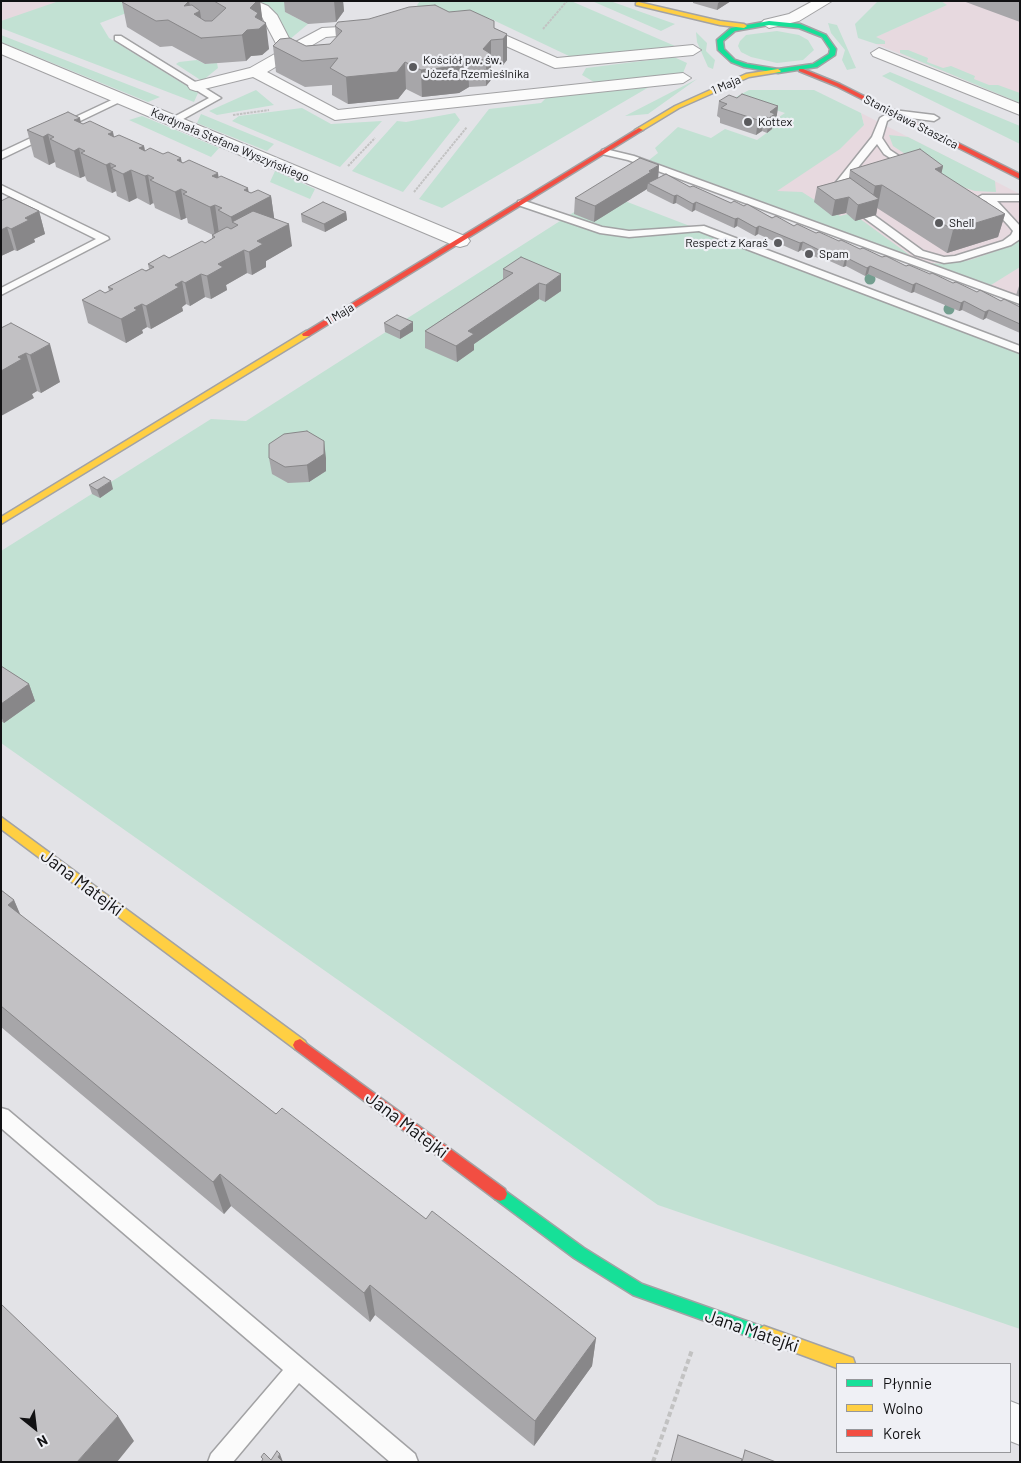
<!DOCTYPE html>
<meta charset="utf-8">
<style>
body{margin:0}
#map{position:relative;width:1021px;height:1463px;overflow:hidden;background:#e3e3e7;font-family:Barlow,sans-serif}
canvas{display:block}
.frame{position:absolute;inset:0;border:2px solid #111113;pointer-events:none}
.legend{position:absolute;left:836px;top:1363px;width:175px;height:90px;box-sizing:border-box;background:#eff0f5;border:1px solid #96979b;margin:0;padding:6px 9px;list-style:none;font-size:15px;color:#111113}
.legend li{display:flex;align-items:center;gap:10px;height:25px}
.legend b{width:25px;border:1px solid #96979b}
.north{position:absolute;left:10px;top:1403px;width:50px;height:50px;-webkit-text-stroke:4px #eff0f5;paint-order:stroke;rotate:151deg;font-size:14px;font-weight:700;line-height:20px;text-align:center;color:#111113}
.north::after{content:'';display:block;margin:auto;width:18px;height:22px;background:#111113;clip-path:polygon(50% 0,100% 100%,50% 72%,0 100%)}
</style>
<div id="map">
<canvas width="1021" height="1463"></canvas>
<div class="frame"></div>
<ul class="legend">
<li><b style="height:6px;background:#16e098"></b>Płynnie</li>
<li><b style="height:6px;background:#ffcf43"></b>Wolno</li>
<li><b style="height:6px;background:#f24e42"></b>Korek</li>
</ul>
<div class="north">N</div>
</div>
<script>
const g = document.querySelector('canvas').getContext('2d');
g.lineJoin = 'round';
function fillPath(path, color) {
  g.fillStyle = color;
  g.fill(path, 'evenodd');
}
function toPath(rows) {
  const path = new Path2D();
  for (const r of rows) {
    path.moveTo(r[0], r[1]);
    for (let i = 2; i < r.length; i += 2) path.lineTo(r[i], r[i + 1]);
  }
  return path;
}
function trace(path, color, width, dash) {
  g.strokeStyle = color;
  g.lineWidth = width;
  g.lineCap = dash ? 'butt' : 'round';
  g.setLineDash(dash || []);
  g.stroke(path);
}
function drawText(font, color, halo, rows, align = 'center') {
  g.font = font + ' Barlow,sans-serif';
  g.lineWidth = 4.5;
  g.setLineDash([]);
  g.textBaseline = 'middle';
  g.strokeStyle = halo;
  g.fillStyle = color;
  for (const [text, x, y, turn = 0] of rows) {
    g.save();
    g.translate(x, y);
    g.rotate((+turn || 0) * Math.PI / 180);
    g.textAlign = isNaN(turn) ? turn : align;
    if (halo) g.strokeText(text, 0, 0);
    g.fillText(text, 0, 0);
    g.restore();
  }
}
const commercial = toPath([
 [1,1,64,1,1,22],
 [941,1,1020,1,1020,103,876,44,875,37,946,5],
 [861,113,1020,194,1020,296,761,201,864,125]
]);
const green = toPath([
 [59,1,175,1,145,6,100,23,109,38,198,93,194,102,1,28,1,21],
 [252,1,297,1,285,12,308,24,289,40,275,12],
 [420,1,571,1,675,46,571,57,489,18,477,20,455,11,447,15,420,9,417,5],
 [592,1,610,1,675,24,661,31],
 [878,1,941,1,947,5,876,37,885,41,885,44,876,44,858,38,855,24],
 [828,23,837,25,856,68,847,70,842,60,845,50,831,33],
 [777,31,799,35,808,40,814,50,803,60,777,63,751,57,741,52,738,46,740,41,746,35],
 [696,32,707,43,706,51,715,60,713,69,708,67,697,42],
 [1,35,160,97,148,102,1,42],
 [900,50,908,50,928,58,927,62,943,68,951,66,975,76,974,79,989,85,998,85,1020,93,1020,103,900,53],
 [674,57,687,63,683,73,594,82,582,75,586,68],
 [197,60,205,64,217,63,218,68,202,81,176,64,179,62],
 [890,72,1020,126,1020,144,882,76],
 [697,79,648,114,625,116],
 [649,87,442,208,419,199,489,109,541,103,548,96],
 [256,90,274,105,217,115,209,111],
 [749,90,814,90,861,113,864,125,840,149,777,191,802,192,840,216,852,213,911,256,649,160,658,153,655,148,678,127,711,138,725,129,757,140,772,129,773,121,785,113,736,97],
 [302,108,331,124,382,121,340,167,232,121,239,116],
 [455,113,460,120,403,192,352,171,397,121,406,122],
 [201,114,274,144,267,151,197,123],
 [142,116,219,148,211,157,129,120],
 [889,135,908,137,995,181,996,192,975,191,950,183,893,146],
 [275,171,315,189,310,199,270,182],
 [604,193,1020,353,1020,1329,658,1205,1,743,1,551,211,419,246,421],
 [1020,240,1020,267,991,285,930,263,944,264,970,260,1008,247]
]);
const pathFar1 = toPath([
 [543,29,567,1],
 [233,115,269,110],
 [348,166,375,138],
 [414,192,467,127]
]);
const path = toPath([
 [653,1462,692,1350]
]);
const lane = toPath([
 [115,36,121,36,221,98,176,123,170,123,170,119,209,98,115,40,115,36],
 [118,97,126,99,1,159,1,152,118,97],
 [893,110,934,115,939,118,934,121,895,116,887,121,882,138,890,150,917,168,909,170,884,154,877,144,843,186,846,195,923,251,944,257,955,256,1003,241,1011,235,1013,231,1009,226,986,201,977,198,982,195,1020,195,1020,201,997,201,1020,226,1020,239,1011,245,960,261,944,263,915,255,837,198,833,186,872,137,880,118,893,110],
 [605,149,634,156,1020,297,1020,304,628,160,602,154,602,150,605,149],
 [1,185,108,237,109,239,1,295,1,288,96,239,1,192,1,185],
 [522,200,602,227,629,231,704,226,1020,346,1020,353,699,231,629,237,600,233,518,205,518,201,522,200],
 [1,1108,8,1110,305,1361,415,1454,418,1462,390,1462,299,1383,233,1462,208,1462,211,1454,283,1370,1,1128,1,1108]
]);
const street = toPath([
 [235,1,256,1,268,6,277,15,292,44,322,28,377,25,380,28,377,31,372,33,326,37,267,72,338,110,683,73,691,78,683,83,335,120,253,77,196,91,190,89,188,86,190,83,250,68,280,51,262,17,258,12,237,4,235,1],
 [813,1,832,1,799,21,769,28,761,23,764,20,789,14,813,1],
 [473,21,557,58,693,45,701,50,693,55,555,68,468,29,465,26,473,21],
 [1,43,467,237,470,241,467,245,460,247,453,245,1,54,1,43],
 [879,48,1020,104,1020,115,873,56,871,53,879,48],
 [1010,1401,1020,1405,1020,1445,1010,1441,1010,1401]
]);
const fast = toPath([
 [769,21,800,24,826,35,836,49,835,55,817,67,778,73,744,67,731,62,718,50,717,40,731,28,769,21],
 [769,25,799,28,822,37,830,49,829,54,813,64,778,69,747,64,735,60,724,49,723,41,735,31,769,25],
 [500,1187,584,1248,642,1284,769,1329,772,1334,769,1339,764,1342,633,1295,574,1258,495,1199,493,1194,495,1189,500,1187]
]);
const slow = toPath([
 [638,2,720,21,744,24,747,26,744,28,720,25,636,5,636,3,638,2],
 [778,69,781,71,780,72,749,77,679,108,641,131,635,130,675,106,746,74,778,69],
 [306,331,309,332,309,336,1,524,1,517,306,331],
 [1,817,305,1041,307,1045,305,1049,300,1051,295,1049,1,829,1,817],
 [764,1326,853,1358,855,1364,837,1364,837,1368,759,1339,756,1334,759,1329,764,1326]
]);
const jam = toPath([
 [799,69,803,69,840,84,1020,174,1020,179,836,86,799,71,799,69],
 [639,128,643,130,641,131,309,336,303,336,302,334,639,128],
 [300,1039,505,1189,507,1194,505,1199,500,1201,495,1199,295,1049,293,1045,295,1041,300,1039]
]);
const trees = [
 [870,279],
 [949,309]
];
const wall = toPath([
 [123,1,260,1,262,21,269,49,262,55,251,56,246,61,205,64,172,46,160,47,127,27,122,2],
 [284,1,343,1,344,11,336,22,308,24,285,12],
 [693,1,731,1,717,10,693,3],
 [963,1,1020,1,1020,22],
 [449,12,494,28,507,34,507,60,503,65,491,66,491,80,486,86,469,87,459,93,422,97,406,89,398,99,348,104,332,95,332,85,305,87,276,72,273,46,306,46,330,44,336,38,335,26],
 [737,98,778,106,776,122,773,124,772,129,767,133,762,131,756,135,720,123,720,118,717,116,719,101],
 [81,124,114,137,144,146,145,151,182,163,218,177,251,193,271,196,274,218,292,246,266,261,266,267,252,275,247,273,226,285,227,290,211,299,205,297,190,306,186,304,182,307,183,311,151,329,147,327,142,330,143,333,126,343,88,323,82,300,105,293,109,291,108,287,149,269,148,264,169,258,205,243,212,239,212,235,213,235,188,223,187,218,186,218,181,220,155,208,154,204,153,203,150,205,137,198,129,202,117,196,116,191,112,193,87,181,85,176,80,178,56,167,55,162,49,165,34,157,27,130],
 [659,165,658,178,690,187,731,203,744,206,794,226,1001,301,1020,307,1020,333,986,318,983,320,962,310,959,311,914,292,911,293,868,274,865,276,846,266,843,267,823,258,820,259,801,250,798,252,758,234,755,236,737,226,734,228,695,210,692,212,676,203,673,204,647,191,647,189,594,222,574,214,575,198],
 [943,166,941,174,1005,214,998,237,947,253,877,208,876,215,855,221,846,213,832,216,814,202,817,187,849,178,850,170],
 [1,201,39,211,45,234,34,239,35,242,17,251,14,250,1,256],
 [346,212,347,220,325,232,302,222,301,214],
 [503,269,561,291,545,302,539,299,474,344,474,350,457,362,425,348,425,331,503,279],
 [1020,283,1020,296,1016,295],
 [384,323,413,331,400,339,385,332],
 [1,328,60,382,41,393,37,391,32,394,34,398],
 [269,458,326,458,326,471,309,482,288,483,272,474],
 [89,485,113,489,100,498,92,494],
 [1,666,29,684,35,701,4,723,1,721],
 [1,890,14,900,20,915,276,1114,596,1338,592,1366,534,1446,375,1315,370,1322,231,1206,224,1214,1,1027]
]);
const shadedWall = toPath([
 [189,1,194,26,189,32,184,6],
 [257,1,260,1,263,24,266,23,269,49,262,55,251,56,246,61,242,35,250,8],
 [334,1,343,1,344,11,336,22],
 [721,1,731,1,717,10,718,3],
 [200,11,204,37,201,39,194,14],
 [507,34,507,60,503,65,503,39],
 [491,40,491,80,486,86,486,59,483,49],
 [468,61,469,87,459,93,422,97,421,70],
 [405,62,406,89,398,99,348,104,346,77],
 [778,106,776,122,773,124,772,129,767,133,770,112],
 [764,116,762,131,756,135,758,120],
 [80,118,86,145,74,120],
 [113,132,119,159,108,134],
 [48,134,55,162,49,165,43,137],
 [144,146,149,174,139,148],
 [79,148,85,176,80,178,74,151],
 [181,158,186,186,177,160],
 [110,163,116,191,112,193,106,165],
 [659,165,658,180,648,183,647,189,594,222,595,206],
 [943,166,938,189,935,169],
 [131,170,137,198,129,202,123,174],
 [218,173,222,201,212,176],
 [148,175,153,203,150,205,145,176],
 [882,185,876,215,855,221,858,205,872,201,875,186],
 [248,188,251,206,271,196,275,224,238,225,232,222,231,217,244,190],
 [181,189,186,218,181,220,175,192],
 [677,195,676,203,673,204,674,196],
 [849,197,846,213,832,216,835,200],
 [696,202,695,210,692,212,693,204],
 [215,205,219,234,215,236,210,207],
 [39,211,45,234,34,239,35,242,17,251,11,229,25,218],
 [346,212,347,220,325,232,324,224],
 [1005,214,998,237,947,253,953,230],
 [738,218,737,226,734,228,735,219],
 [289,224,292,246,266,261,266,267,252,275,249,252,257,241],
 [759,226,758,234,755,236,756,228],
 [7,227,14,250,1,256,1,230],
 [803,242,801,250,798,252,800,243],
 [824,249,823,258,820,259,821,251],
 [244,250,247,273,226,285,227,290,211,299,207,276,218,264],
 [847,258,846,266,843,267,845,259],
 [870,266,868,274,865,276,867,268],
 [201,274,205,297,190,306,185,283],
 [561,274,561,291,545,302,546,285],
 [182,281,186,304,182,307,183,311,151,329,146,306,175,285],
 [539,283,539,299,474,344,474,350,457,362,456,346,468,331],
 [916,283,914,292,911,293,913,285],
 [964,301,962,310,959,311,961,303],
 [142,304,147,327,142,330,143,333,126,343,121,319,134,308],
 [989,310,986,318,983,320,985,312],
 [413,322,413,331,400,339,400,331],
 [50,344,60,382,41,393,30,355],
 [26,353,37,391,32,394,34,398,1,416,1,371,18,357],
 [324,441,326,458,326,471,309,482,307,465],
 [111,481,113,489,100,498,97,490],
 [29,684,35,701,4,723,1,716,1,704],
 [14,900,30,937,8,905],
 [220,1174,231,1206,224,1214,213,1182],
 [370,1285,375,1315,370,1322,364,1293],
 [596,1338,592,1366,534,1446,535,1421],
 [118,1416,134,1441,117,1462,77,1462],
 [280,1454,283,1462,278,1457]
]);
const building = toPath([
 [123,1,189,1,184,6,192,5,200,11,194,14,205,21,212,21,226,8,214,1,257,1,250,8,258,13,255,17,266,23,259,29,247,30,242,35,201,38,168,20,156,21,122,2,123,1],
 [435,5,449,12,470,10,494,21,494,28,507,34,503,39,491,40,483,49,491,54,486,59,468,61,458,66,421,70,405,62,397,72,346,77,330,68,338,58,302,61,273,46,280,39,290,38,306,46,330,44,342,31,335,26,338,22,369,19,409,7,435,5],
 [742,94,778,106,770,112,775,114,769,118,764,116,758,120,721,108,727,104,719,101,729,95,737,98,742,94],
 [68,112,80,118,74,120,83,124,90,121,113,132,108,134,114,137,119,135,144,146,139,148,145,151,150,148,163,154,168,152,181,158,177,160,183,163,189,160,218,173,212,176,217,178,221,176,248,188,244,190,251,193,258,190,271,196,231,217,218,210,222,208,215,205,210,207,183,194,187,192,181,189,175,192,150,180,154,178,148,175,145,176,131,170,123,174,111,168,116,166,110,163,106,165,81,153,85,151,79,148,74,151,50,139,54,137,48,134,43,137,27,130,68,112],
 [920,149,943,166,935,169,1005,214,953,230,882,185,875,186,850,170,920,149],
 [640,158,659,165,649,171,651,172,595,206,575,198,640,158],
 [666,174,690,187,693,186,731,203,734,201,744,206,747,204,772,218,776,216,794,226,797,224,816,233,819,232,839,241,841,240,860,249,863,248,882,257,886,256,906,266,909,265,930,274,932,273,953,283,956,282,977,292,980,290,1001,301,1004,299,1020,307,1020,324,989,310,985,312,964,301,961,303,916,283,913,285,870,266,867,268,847,258,845,259,824,249,821,251,803,242,800,243,759,226,756,228,738,218,735,219,696,202,693,204,677,195,674,196,648,183,666,174],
 [850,178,879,199,858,205,849,197,835,200,817,187,850,178],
 [9,197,39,211,25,218,29,220,11,229,7,227,1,230,1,201,9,197],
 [323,202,346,212,324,224,301,214,323,202],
 [253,211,289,224,257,241,263,244,249,252,244,250,218,264,223,267,207,276,201,274,185,283,182,281,175,285,179,287,146,306,142,304,134,308,137,310,121,319,82,300,100,290,105,293,113,289,108,287,142,269,146,271,154,267,148,264,164,255,169,258,202,241,205,243,215,237,212,235,227,227,231,229,238,225,232,222,253,211],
 [521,257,561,274,546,285,539,283,468,331,474,334,456,346,425,331,513,273,503,269,521,257],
 [397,315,413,322,400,331,384,323,397,315],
 [11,323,50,344,30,355,26,353,18,357,22,359,1,371,1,328,11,323],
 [307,431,324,441,324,454,307,465,285,467,269,458,269,444,284,434,307,431],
 [104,477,111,481,97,490,89,485,104,477],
 [1,666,29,684,1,704,1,666],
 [1,890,14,900,8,905,276,1114,282,1108,426,1219,432,1211,596,1338,535,1421,370,1285,364,1293,220,1174,213,1182,1,1006,1,890],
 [1,1304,118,1416,77,1462,1,1462,1,1304],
 [678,1435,742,1459,741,1462,671,1462,678,1435],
 [745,1450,776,1462,742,1462,745,1450],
 [277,1451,280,1454,278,1457,283,1462,261,1462,263,1459,261,1457,264,1453,271,1460,277,1451]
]);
const markers = [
 [413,67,5,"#5a5a5d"],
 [748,122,5,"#5a5a5d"],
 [939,223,5,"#5a5a5d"],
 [778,243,5,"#5a5a5d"],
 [809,254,5,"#5a5a5d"]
];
const farPoinames = [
 ["Kościół pw. św.",423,60],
 ["Józefa Rzemieślnika",423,74],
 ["Kottex",758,122],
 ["Shell",949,223],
 ["Respect z Karaś",768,243,"right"],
 ["Spam",819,254]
];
const farStreetnames = [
 ["1 Maja",726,85,-24],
 ["Stanisława Staszica",911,122,27],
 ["Kardynała Stefana Wyszyńskiego",230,145,23],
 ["1 Maja",340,314,-31]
];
const nearStreetnames = [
 ["Jana Matejki",82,883,37],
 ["Jana Matejki",407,1125,37],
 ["Jana Matejki",752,1331,19]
];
fillPath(commercial, '#e7d9df');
fillPath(green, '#c2e1d3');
trace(lane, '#a2a2a4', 3);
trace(street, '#a2a2a4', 2);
trace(fast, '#a2a2a4', 3);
trace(slow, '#a2a2a4', 3);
trace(jam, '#a2a2a4', 3);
trace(pathFar1, '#c2c2c2', 2, [2.5, 1]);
trace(path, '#c2c2c2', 4, [5, 3]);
fillPath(lane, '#fbfbfb');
fillPath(street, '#fbfbfb');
fillPath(fast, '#16e098');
fillPath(slow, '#ffcf43');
fillPath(jam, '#f24e42');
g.fillStyle = '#739e8f';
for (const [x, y] of trees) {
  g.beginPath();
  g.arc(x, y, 5.5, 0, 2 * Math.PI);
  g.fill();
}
fillPath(wall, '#a7a6a9');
fillPath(shadedWall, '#888789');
fillPath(building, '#c2c1c4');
trace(building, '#888789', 1);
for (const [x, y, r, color] of markers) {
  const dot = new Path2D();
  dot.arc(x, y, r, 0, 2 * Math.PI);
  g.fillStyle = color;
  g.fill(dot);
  trace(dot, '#eff0f5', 2);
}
drawText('12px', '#111113', '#eff0f5', farPoinames, 'left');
drawText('12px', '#111113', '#eff0f5', farStreetnames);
drawText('18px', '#111113', '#eff0f5', nearStreetnames);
</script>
